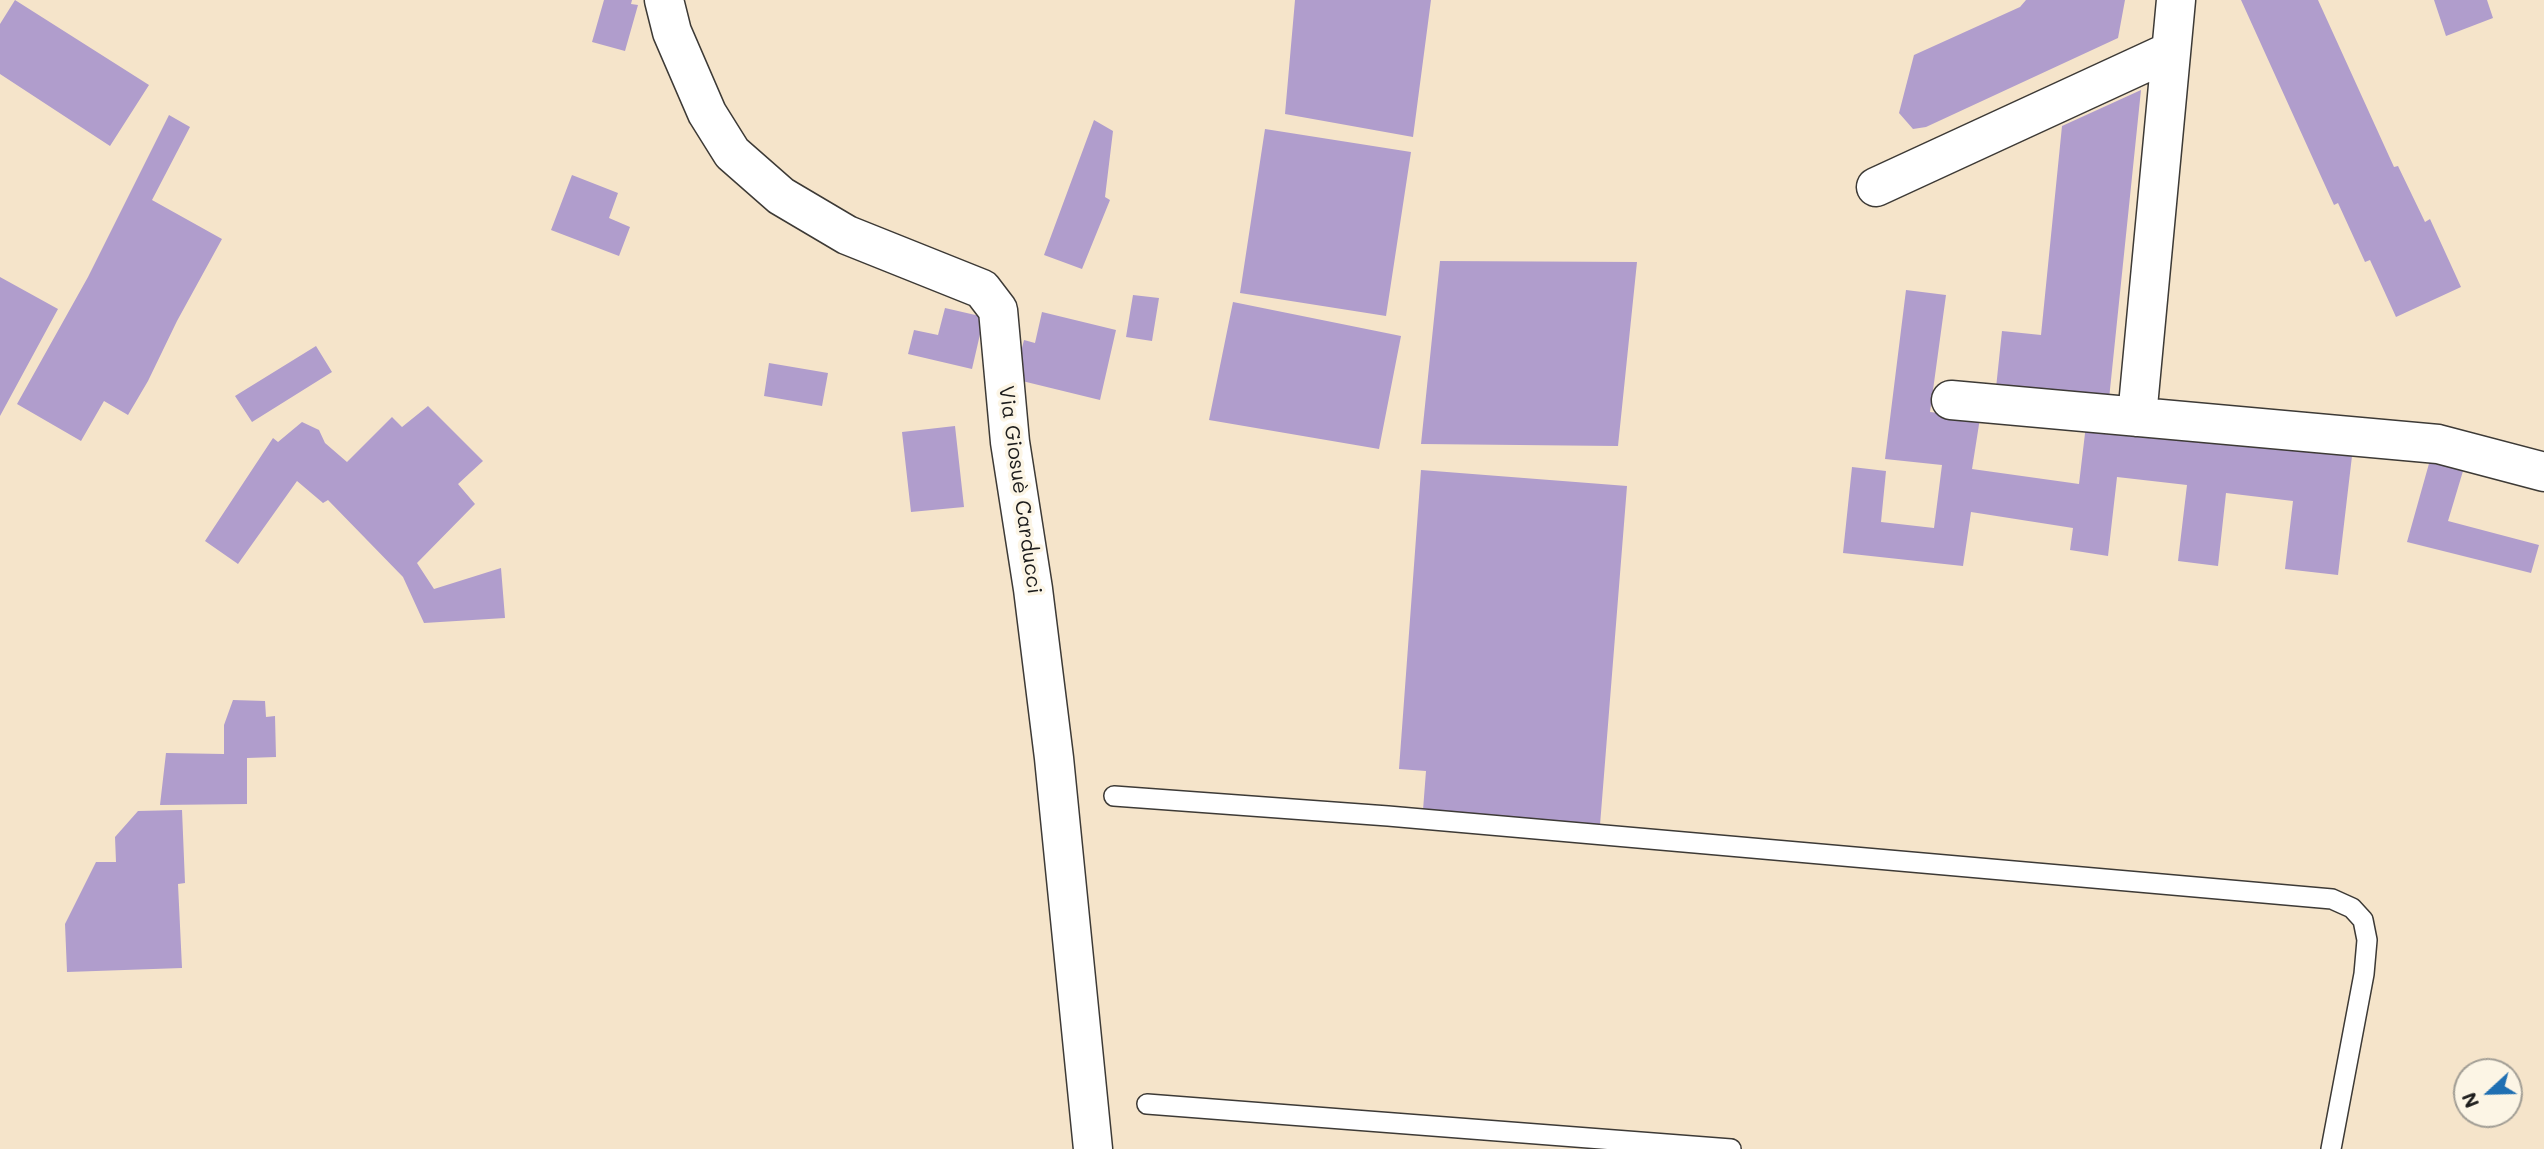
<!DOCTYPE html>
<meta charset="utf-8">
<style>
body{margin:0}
#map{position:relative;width:2544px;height:1149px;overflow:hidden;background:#f5e4ca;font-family:Mali,sans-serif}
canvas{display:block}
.north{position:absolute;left:2453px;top:1058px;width:70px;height:70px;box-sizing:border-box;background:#fcf5e5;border:2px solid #a29e95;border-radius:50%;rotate:248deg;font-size:19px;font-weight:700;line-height:28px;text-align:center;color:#1c1c1c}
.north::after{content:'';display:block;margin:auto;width:24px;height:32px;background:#1f6fb2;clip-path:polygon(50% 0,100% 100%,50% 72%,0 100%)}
</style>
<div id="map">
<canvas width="2544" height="1149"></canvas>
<div class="north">N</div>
</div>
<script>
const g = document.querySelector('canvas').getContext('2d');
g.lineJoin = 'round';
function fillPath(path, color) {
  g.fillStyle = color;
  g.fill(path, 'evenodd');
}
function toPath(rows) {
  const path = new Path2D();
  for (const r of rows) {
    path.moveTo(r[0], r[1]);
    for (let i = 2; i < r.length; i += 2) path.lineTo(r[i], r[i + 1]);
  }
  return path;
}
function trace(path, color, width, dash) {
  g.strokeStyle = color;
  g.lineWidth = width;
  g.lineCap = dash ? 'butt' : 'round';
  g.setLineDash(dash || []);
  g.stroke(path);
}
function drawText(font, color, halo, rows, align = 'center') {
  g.font = font + ' Mali,sans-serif';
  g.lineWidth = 7;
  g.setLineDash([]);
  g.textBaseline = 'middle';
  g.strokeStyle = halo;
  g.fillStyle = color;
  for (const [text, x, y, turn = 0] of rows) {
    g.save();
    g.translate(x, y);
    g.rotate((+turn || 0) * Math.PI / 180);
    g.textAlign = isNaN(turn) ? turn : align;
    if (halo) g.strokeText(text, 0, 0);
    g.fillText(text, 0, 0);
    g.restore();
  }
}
const building = toPath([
 [15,0,149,85,110,146,0,74,0,24],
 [604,0,632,0,631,4,638,5,625,51,592,42],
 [1295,0,1431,0,1413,137,1285,114],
 [2026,0,2125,0,2118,38,1926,127,1913,129,1899,113,1914,55,2020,7],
 [2241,0,2318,0,2394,167,2398,166,2425,222,2430,219,2461,287,2396,317,2370,260,2365,262,2338,203,2334,205],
 [2434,0,2487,0,2493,18,2446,36],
 [2141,90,2109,399,1996,388,2002,331,2041,335,2062,126],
 [169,115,190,127,152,200,222,239,177,321,148,381,128,415,104,401,81,441,17,404,88,277],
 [1094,120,1113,131,1105,197,1110,200,1082,269,1044,255],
 [1265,129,1411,152,1386,316,1240,293],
 [572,175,618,193,609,218,630,227,619,256,551,230],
 [1440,261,1637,262,1618,446,1421,444],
 [0,277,58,309,0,416],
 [1906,290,1946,295,1930,412,1980,418,1972,469,2079,484,2086,425,2352,456,2338,575,2285,569,2293,501,2226,493,2218,566,2178,561,2187,485,2117,477,2108,556,2070,550,2073,528,1971,512,1963,566,1843,553,1852,467,1886,471,1881,522,1934,528,1942,465,1885,459],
 [1133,295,1159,298,1152,341,1126,337],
 [1233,302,1401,336,1379,449,1209,420],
 [945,308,984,317,972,369,908,354,914,330,938,335],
 [1042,312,1116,330,1100,400,1014,379,1024,340,1035,343],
 [316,346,332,372,252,422,235,396],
 [769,363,828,373,822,406,764,396],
 [428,406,483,461,458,484,475,504,417,563,434,589,501,568,505,618,424,623,403,577,328,500,323,503,297,481,238,564,205,541,273,438,278,442,302,422,319,430,325,443,347,462,392,417,402,427],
 [955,426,964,507,911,512,902,432],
 [2430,460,2463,471,2448,521,2539,545,2531,573,2407,542],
 [1421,470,1627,486,1600,825,1423,810,1426,771,1399,769],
 [233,700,265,701,266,717,275,716,276,757,247,758,247,804,160,805,166,753,224,754,224,725],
 [182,810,185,883,178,884,182,968,67,972,65,924,96,862,116,862,115,837,138,811]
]);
const lane = toPath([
 [1114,796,1388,816,2332,899,2352,908,2363,920,2367,940,2364,974,2331,1149],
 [1147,1104,1731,1149]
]);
const street = toPath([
 [664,0,672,32,707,113,732,153,781,196,847,235,982,289,998,310,1010,442,1033,589,1054,758,1093,1149],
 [1876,187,2171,51],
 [1951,400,2438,444,2544,472],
 [2137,417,2176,0]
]);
const streetNames = [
 ["Via Giosuè Carducci",1020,490,82]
];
fillPath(building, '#b09dcc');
trace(lane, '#3d3a36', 22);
trace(street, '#3d3a36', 41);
trace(lane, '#fff', 19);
trace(street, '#fff', 38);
drawText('21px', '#1c1c1c', '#fcf5e5', streetNames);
</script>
